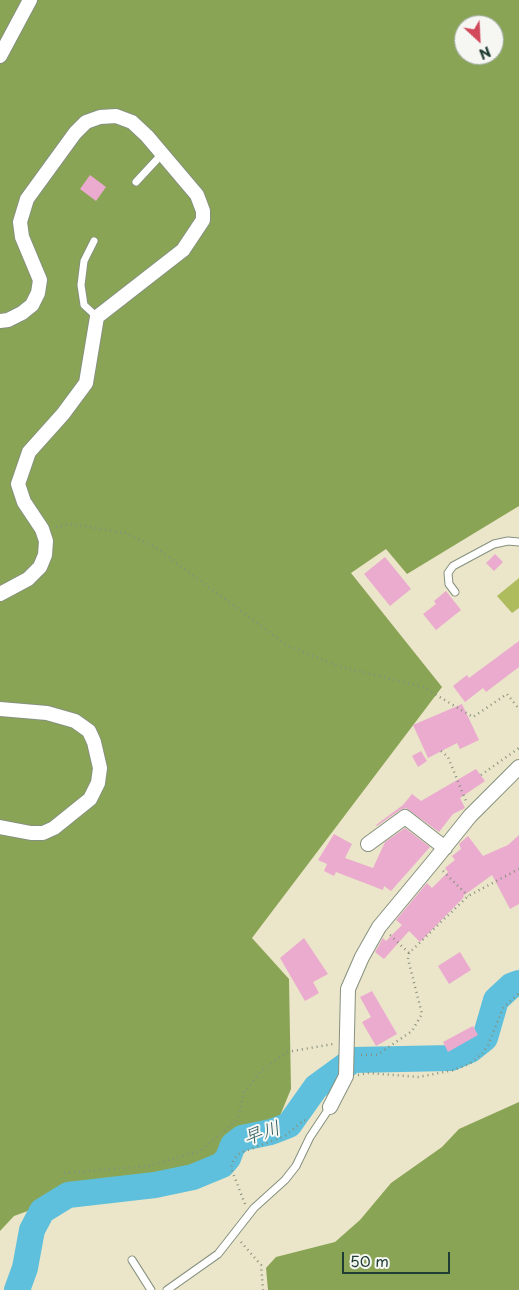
<!DOCTYPE html>
<meta charset="utf-8">
<style>
body{margin:0}
#map{position:relative;width:519px;height:1290px;overflow:hidden;background:#ebe5c9;font-family:"Playpen Sans",sans-serif}
canvas{display:block}
.north{position:absolute;left:454px;top:15px;width:50px;height:50px;box-sizing:border-box;background:#f6f6f2;border:1px solid #a0aca6;border-radius:50%;rotate:155deg;font-size:14px;font-weight:700;line-height:20px;text-align:center;color:#1f3d34}
.north::after{content:'';display:block;margin:auto;width:18px;height:22px;background:#d1495b;clip-path:polygon(50% 0,100% 100%,50% 72%,0 100%)}
.scale{position:absolute;left:342px;top:1252px;width:108px;height:22px;box-sizing:border-box;border:2px solid #1f3d34;border-top:0;padding-left:6px;font-size:15px;line-height:18px;white-space:nowrap;color:#1f3d34;-webkit-text-stroke:4px #f6f6f2;paint-order:stroke}
</style>
<div id="map">
<canvas width="519" height="1290"></canvas>
<div class="north">N</div>
<div class="scale">50 m</div>
</div>
<script>
const g = document.querySelector('canvas').getContext('2d');
g.lineJoin = 'round';
function fillPath(path, color) {
  g.fillStyle = color;
  g.fill(path, 'evenodd');
}
function toPath(rows) {
  const path = new Path2D();
  for (const r of rows) {
    path.moveTo(r[0], r[1]);
    for (let i = 2; i < r.length; i += 2) path.lineTo(r[i], r[i + 1]);
  }
  return path;
}
function trace(path, color, width, dash) {
  g.strokeStyle = color;
  g.lineWidth = width;
  g.lineCap = dash ? 'butt' : 'round';
  g.setLineDash(dash || []);
  g.stroke(path);
}
function drawText(font, color, halo, rows, align = 'center') {
  g.font = font + ' "Playpen Sans","Klee One",sans-serif';
  g.lineWidth = 4;
  g.setLineDash([]);
  g.textBaseline = 'middle';
  g.strokeStyle = halo;
  g.fillStyle = color;
  for (const [text, x, y, turn = 0] of rows) {
    g.save();
    g.translate(x, y);
    g.rotate((+turn || 0) * Math.PI / 180);
    g.textAlign = isNaN(turn) ? turn : align;
    if (halo) g.strokeText(text, 0, 0);
    g.fillText(text, 0, 0);
    g.restore();
  }
}
const green = toPath([
 [519,578,519,608,512,613,497,596]
]);
const forest = toPath([
 [0,0,519,0,519,506,407,574,386,549,351,573,442,687,252,938,289,979,291,1089,277,1123,228,1166,155,1186,99,1185,14,1216,0,1231],
 [464,25,494,25,494,55,464,55],
 [519,1102,519,1290,268,1290,266,1268,276,1257,335,1242,360,1220,391,1183,442,1147,459,1129]
]);
const river = toPath([
 [17,1290,25,1268,32,1230,42,1211,68,1195,155,1185,193,1177,222,1165,228,1158,233,1145,242,1138,271,1132,289,1125,316,1087,353,1060,451,1058,470,1050,485,1038,496,1000,511,986,519,983]
]);
const building = toPath([
 [90,175,106,187,96,201,80,189],
 [495,554,503,562,494,571,486,563],
 [385,557,411,589,390,606,364,574],
 [446,591,461,610,436,630,423,614,436,604,434,601],
 [519,641,519,667,486,692,483,688,465,702,453,686,467,675,469,678],
 [462,704,479,740,460,749,457,743,428,758,413,725],
 [421,751,427,761,418,767,412,756],
 [476,769,485,781,460,798,465,808,453,814,439,832,406,808,400,810,377,826,376,825,403,805,412,794,421,801],
 [405,828,430,847,391,891,384,886,383,890,336,872,334,876,324,871,327,864,318,860,334,834,352,844,345,858,373,868,385,842],
 [519,835,519,904,510,909,492,875,463,896,464,897,420,942,409,931,384,959,375,952,383,938,386,941,402,925,396,920,427,883,432,888,448,872,445,868,455,860,452,856,461,849,459,844,468,836,483,856,508,845],
 [304,938,328,974,313,982,319,993,305,1001,280,958],
 [460,952,471,970,449,984,438,966],
 [372,991,397,1034,376,1046,362,1022,371,1017,360,997],
 [473,1026,478,1035,448,1052,443,1042]
]);
const path = toPath([
 [56,527,70,524,125,533,155,547,288,646,338,666,423,687,473,717,507,694,519,709],
 [441,751,448,757,466,801],
 [481,775,519,748],
 [443,871,468,896],
 [390,935,409,953],
 [361,1055,377,1055,412,1031,422,1014,408,959,409,953,468,896,519,869],
 [358,1075,368,1073,419,1077,454,1070,469,1064,482,1054,488,1045,503,1008,519,993],
 [64,1173,148,1166,200,1151,238,1119,244,1092,261,1071,287,1052,333,1044],
 [245,1204,231,1168,234,1159,240,1153,285,1136,304,1120,308,1122],
 [241,1242,261,1265,263,1290]
]);
const service = toPath([
 [136,182,162,154],
 [94,241,84,261,81,285,84,305,97,317],
 [455,592,449,584,448,573,453,566,494,544,508,541,519,542],
 [132,1260,151,1290],
 [167,1290,218,1254,254,1208,285,1180,296,1166,310,1137,330,1107]
]);
const minor = toPath([
 [0,56,30,0],
 [0,321,8,320,22,313,32,305,38,293,40,280,22,237,20,222,27,199,75,133,86,122,100,117,116,116,132,122,147,136,197,195,203,211,203,220,183,250,97,317,86,383,63,414,29,452,18,484,24,502,42,529,46,541,45,555,40,567,28,579,0,594],
 [0,709,47,713,75,721,89,731,94,742,100,768,98,783,90,799,54,828,43,833,31,833,0,827],
 [368,844,405,817,445,848],
 [330,1107,346,1076,348,989,362,957,379,927,433,862,470,816,519,767]
]);
const waterNames = [
 ["早川",262,1134,-19]
];
fillPath(green, '#aebc5e');
fillPath(forest, '#8aa455');
trace(river, '#5ec0dc', 26);
fillPath(building, '#eaabce');
trace(service, '#85917e', 9);
trace(minor, '#85917e', 16);
trace(path, '#85917e', 2.5, [1, 4]);
trace(service, '#fff', 7);
trace(minor, '#fff', 14);
drawText('italic 19px', '#2f5e5e', '#f6f6f2', waterNames);
</script>
